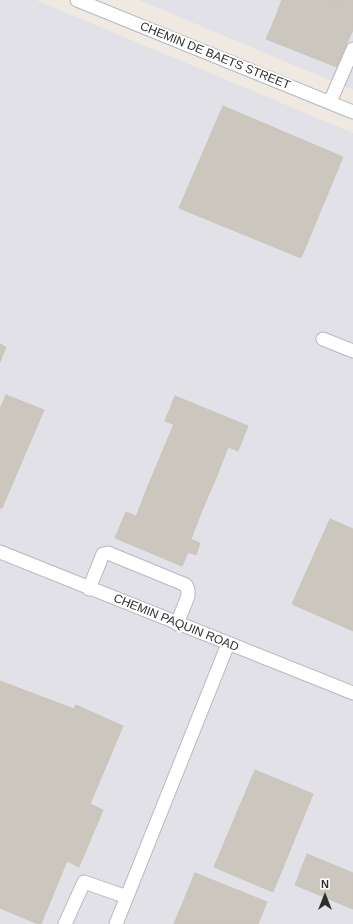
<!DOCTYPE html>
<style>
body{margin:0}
#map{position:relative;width:353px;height:924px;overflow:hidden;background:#efe9e1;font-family:Arial,sans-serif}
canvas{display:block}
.north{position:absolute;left:305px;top:876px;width:40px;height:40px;-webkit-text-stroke:3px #fff;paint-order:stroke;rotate:0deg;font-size:11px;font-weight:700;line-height:16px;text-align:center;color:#2e2e2e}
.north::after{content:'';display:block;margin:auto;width:14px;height:18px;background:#2e2e2e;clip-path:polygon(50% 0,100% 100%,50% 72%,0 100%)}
</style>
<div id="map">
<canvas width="353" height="924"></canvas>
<div class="north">N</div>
</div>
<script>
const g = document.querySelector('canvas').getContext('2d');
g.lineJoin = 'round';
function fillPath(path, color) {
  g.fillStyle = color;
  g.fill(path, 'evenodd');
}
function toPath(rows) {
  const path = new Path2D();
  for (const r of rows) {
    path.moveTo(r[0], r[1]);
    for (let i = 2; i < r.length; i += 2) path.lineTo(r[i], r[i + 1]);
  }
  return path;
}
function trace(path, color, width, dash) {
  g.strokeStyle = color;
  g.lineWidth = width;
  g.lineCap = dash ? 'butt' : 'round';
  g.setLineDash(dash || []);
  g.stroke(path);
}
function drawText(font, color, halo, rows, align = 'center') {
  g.font = font + ' Arial,sans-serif';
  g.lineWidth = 4;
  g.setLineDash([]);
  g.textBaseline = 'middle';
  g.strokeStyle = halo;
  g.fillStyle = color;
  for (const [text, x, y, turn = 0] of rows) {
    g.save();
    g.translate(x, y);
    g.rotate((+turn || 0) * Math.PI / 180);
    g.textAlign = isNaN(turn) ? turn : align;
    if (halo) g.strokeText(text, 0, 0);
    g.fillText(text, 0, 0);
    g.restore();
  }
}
const industrial = toPath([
 [0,0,36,0,353,133,353,924,0,924],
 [139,0,353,0,353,90]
]);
const building = toPath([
 [282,0,329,0,353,10,353,30,346,45,276,16,282,0],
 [329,0,353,0,353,10,329,0],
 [276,16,346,45,337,67,266,39,276,16],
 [223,106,343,157,301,258,179,208,223,106],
 [0,344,6,347,0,362,0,344],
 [6,395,44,410,2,508,0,508,0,409,6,395],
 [175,396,248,426,238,451,165,421,175,396],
 [174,424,228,447,216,478,161,455,174,424],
 [161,455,216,478,203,508,148,486,161,455],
 [148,486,203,508,191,539,136,517,148,486],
 [126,512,200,543,196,555,188,552,182,566,115,538,126,512],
 [330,519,353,529,353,631,292,604,330,519],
 [0,681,74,709,76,705,123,726,90,804,103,810,79,867,67,861,41,924,38,924,0,908,0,681],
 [255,770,313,794,273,892,214,867,255,770],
 [307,854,353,873,353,909,295,885,307,854],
 [195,873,267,902,258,924,174,924,195,873]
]);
const minor = toPath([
 [77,0,353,112],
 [330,102,353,49],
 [323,339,353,351],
 [0,552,353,693],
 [89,589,103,554,108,553,186,585,188,590,188,596,177,624],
 [65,924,84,882,127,897],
 [116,924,228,644]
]);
const streetNames = [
 ["CHEMIN DE BAETS STREET",215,56,22],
 ["CHEMIN PAQUIN ROAD",176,623,22]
];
fillPath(industrial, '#e3e1e8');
fillPath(building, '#cbc7bf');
trace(building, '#cbc5ba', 1);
trace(minor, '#b4b7c1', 15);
trace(minor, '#fff', 13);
drawText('12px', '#2e2e2e', '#fff', streetNames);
</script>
